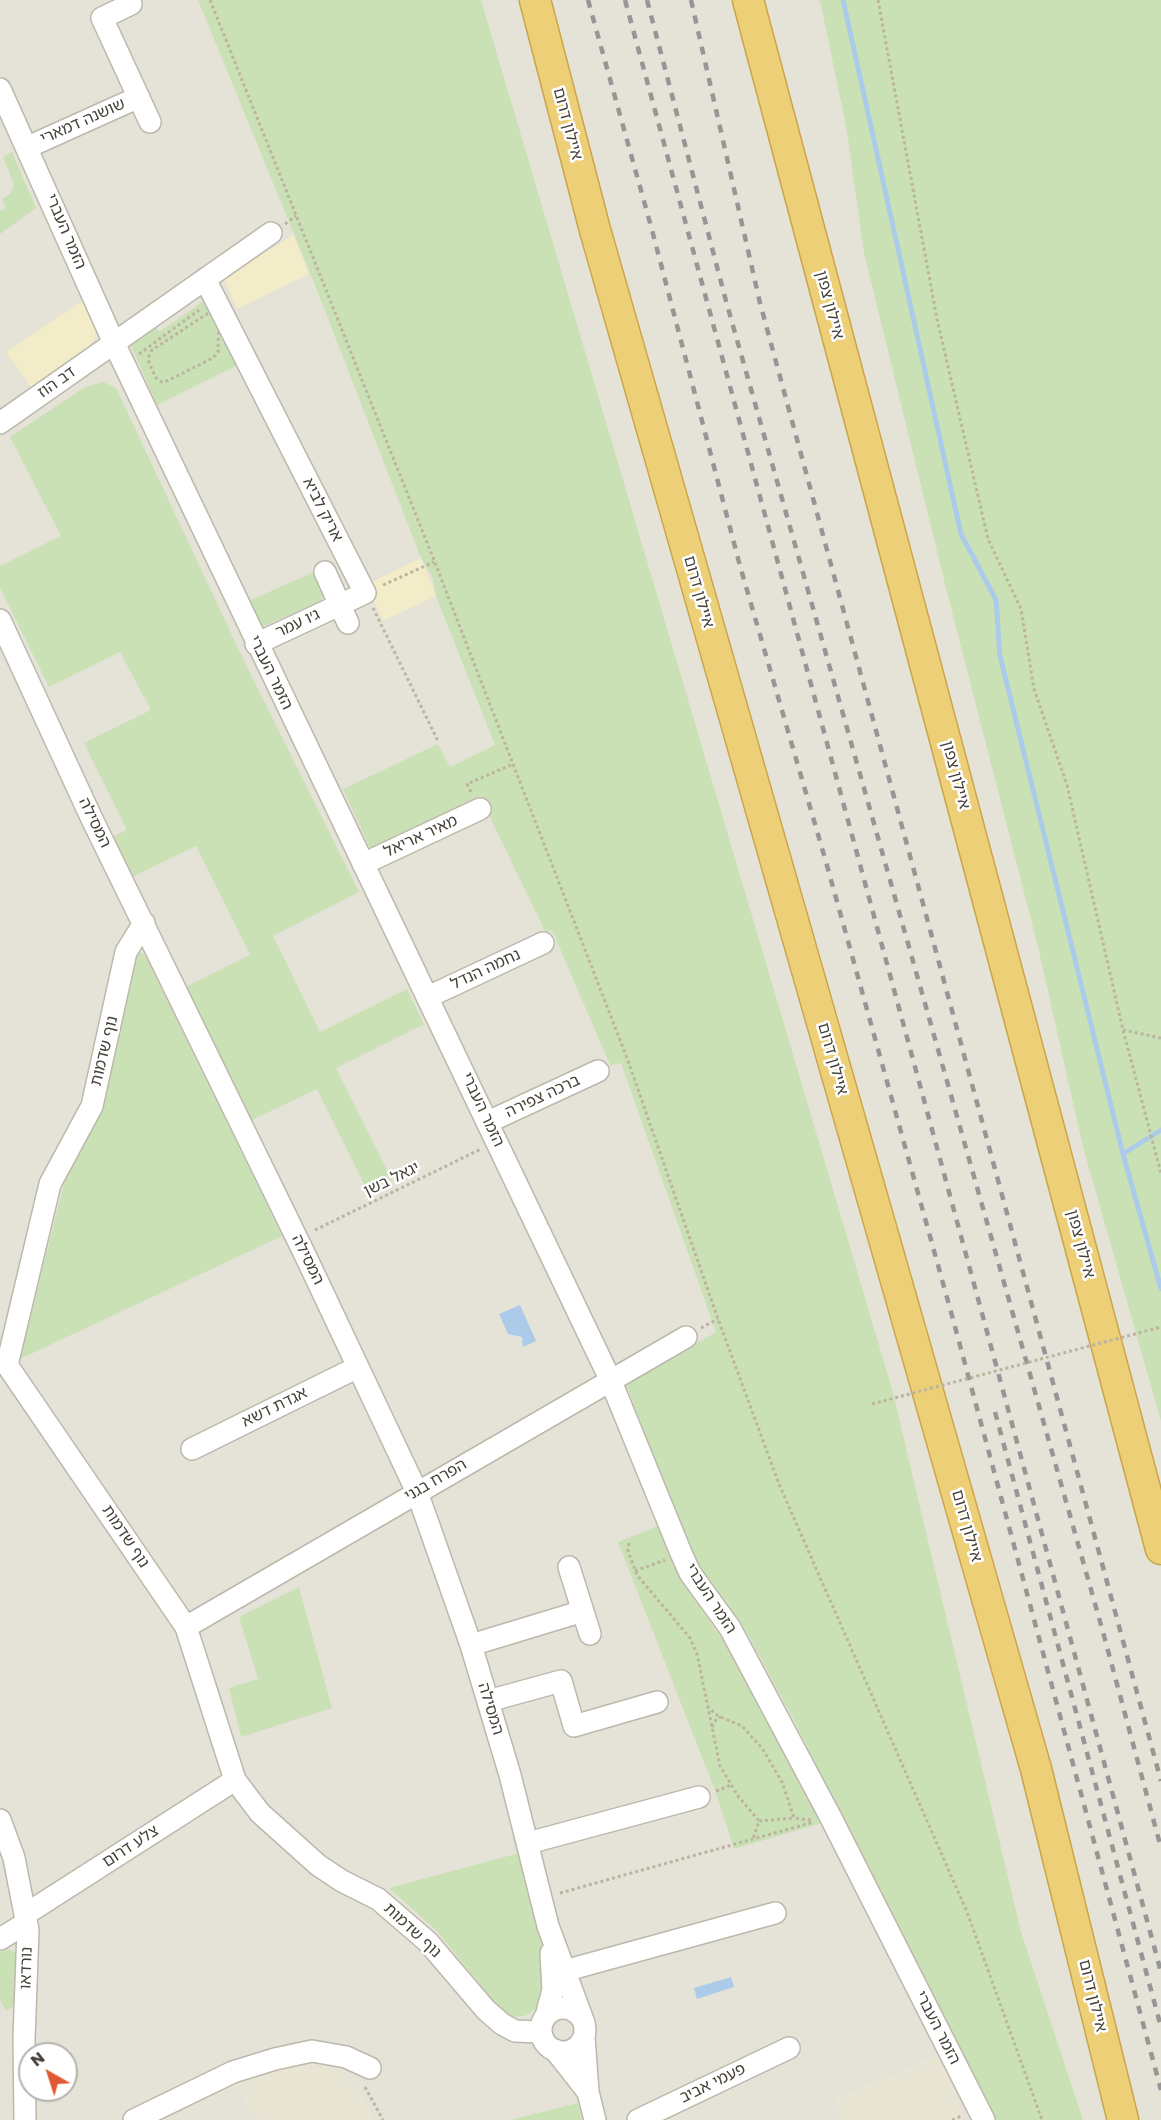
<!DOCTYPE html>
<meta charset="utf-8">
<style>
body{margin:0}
#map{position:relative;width:1161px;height:2120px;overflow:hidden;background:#f2f0e8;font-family:Poppins,sans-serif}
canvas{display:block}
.north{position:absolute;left:18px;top:2042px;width:60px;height:60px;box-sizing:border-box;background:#fff;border:2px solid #b5b3af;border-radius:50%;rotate:321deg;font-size:16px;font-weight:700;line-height:24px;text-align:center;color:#454038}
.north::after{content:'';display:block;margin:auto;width:21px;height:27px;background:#e05931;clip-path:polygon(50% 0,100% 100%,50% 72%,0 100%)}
</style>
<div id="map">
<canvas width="1161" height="2120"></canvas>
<div class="north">N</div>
</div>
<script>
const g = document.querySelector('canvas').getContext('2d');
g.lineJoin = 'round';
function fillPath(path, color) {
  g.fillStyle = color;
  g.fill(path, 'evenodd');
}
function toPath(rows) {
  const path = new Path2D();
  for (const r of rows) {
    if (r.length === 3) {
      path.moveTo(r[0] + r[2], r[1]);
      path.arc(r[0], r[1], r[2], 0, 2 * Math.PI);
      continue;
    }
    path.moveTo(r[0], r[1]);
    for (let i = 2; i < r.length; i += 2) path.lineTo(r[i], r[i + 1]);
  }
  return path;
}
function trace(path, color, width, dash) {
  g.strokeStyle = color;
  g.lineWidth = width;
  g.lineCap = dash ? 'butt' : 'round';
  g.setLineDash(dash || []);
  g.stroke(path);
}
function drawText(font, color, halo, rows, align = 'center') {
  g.font = font + ' Poppins,"Noto Sans Hebrew",sans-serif';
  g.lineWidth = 5;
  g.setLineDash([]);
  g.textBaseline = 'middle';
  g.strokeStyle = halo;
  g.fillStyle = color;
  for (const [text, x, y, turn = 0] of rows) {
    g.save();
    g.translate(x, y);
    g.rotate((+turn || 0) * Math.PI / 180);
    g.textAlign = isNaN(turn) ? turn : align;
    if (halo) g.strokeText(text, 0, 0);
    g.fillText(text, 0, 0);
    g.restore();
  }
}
const residential = toPath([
 [0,0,1161,0,1161,2120,0,2120],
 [30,2054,66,2054,66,2090,30,2090]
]);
const education = toPath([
 [939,2055,965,2117,958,2120,843,2120,834,2099],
 [315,2059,338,2073,359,2091,376,2120,257,2120,235,2083]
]);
const green = toPath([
 [198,0,481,0,892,1389,1021,1932,1083,2120,995,2120,794,1720,742,1624,710,1584,689,1548,626,1384,716,1332,621,1063,610,1065,552,930,546,933,482,801,372,852,343,789,438,744,450,767,495,745,436,596,432,576,421,558,315,285],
 [820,0,1161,0,1161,1421,1083,1147,1038,947,947,592,864,253,847,131],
 [12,152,36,208,0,234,0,211,6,208,2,199,11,193,14,184,3,157],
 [215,293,248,360,157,405,129,341,152,322,159,332],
 [103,382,116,388,245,663,359,892,273,936,320,1032,407,989,424,1024,336,1068,392,1180,368,1192,317,1089,250,1121,184,988,250,955,196,846,132,877,112,837,127,830,84,743,151,710,120,652,49,687,0,588,0,566,61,536,10,437,85,387],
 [316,571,324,595,320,601,264,626,258,626,244,603],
 [140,952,146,957,282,1236,20,1359,64,1183,100,1109,126,1003,123,983,134,954],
 [658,1526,679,1577,733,1655,760,1711,769,1708,828,1821,734,1849,716,1793,618,1542],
 [299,1587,332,1708,241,1737,229,1688,258,1679,239,1617],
 [523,1852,543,1944,548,1980,542,1999,534,2010,525,2016,512,2017,502,2011,436,1930,389,1888],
 [7,1949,17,1953,20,2003,6,2011,0,2000,0,1952],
 [578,2103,582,2120,510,2120]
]);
const sand = toPath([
 [293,235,309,274,237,309,224,279],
 [83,300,97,327,95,338,85,352,31,387,6,352],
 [421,558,436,596,383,621,366,585]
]);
const water = toPath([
 [520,1305,536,1341,523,1347,522,1337,508,1334,499,1314],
 [731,1977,734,1987,697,1999,694,1988]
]);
const stream = toPath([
 [843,0,961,534,996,600,1000,656,1123,1154,1161,1289],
 [1123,1154,1161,1130]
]);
const path = toPath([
 [210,0,432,555,627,1058,718,1319,779,1484,967,1912,1042,2120],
 [878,0,937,319,988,539,1021,609,1034,689,1067,785,1123,1030,1161,1173],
 [285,224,296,216],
 [213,310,219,317,218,352,213,358,167,381,162,382,156,378,149,363,149,356,152,350,213,310],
 [139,354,199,310],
 [383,585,434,562],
 [373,608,438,741],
 [471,792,467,784,511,765],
 [1123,1030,1161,1038],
 [315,1230,481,1149],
 [701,1328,718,1319],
 [629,1543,628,1551,637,1575,690,1638,697,1654,720,1766,738,1796,759,1821,753,1839],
 [635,1571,665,1560],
 [707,1706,718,1716,742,1726,762,1748,782,1782,794,1818,811,1820],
 [712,1727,717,1718,721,1717],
 [716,1791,731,1785],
 [759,1821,794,1818],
 [560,1893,814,1822],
 [365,2087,383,2120],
 [952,2120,961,2116]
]);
const minor = toPath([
 [131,4,102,18,150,122],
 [0,89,114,343,610,1379,681,1553,690,1573,730,1628,831,1818,984,2120],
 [28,147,139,97],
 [205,279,365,593,256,644],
 [0,423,271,233],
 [325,572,348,623],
 [0,620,91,817,307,1259,417,1492,471,1645,510,1775,548,1926,584,2023],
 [363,864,480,809],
 [144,923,126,952,92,1106,50,1184,7,1365,186,1627,235,1780,260,1813,318,1865,342,1881,378,1899,428,1942,486,2010,502,2024,515,2031,541,2032],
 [428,997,543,943],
 [488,1122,598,1071],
 [192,1449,358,1367],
 [569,1567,590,1634],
 [186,1627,686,1337],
 [471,1645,583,1611],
 [488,1701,561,1681,574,1726,657,1702],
 [0,1820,14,1858,28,1930,24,2038,25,2120],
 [528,1843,699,1797],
 [26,1914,235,1780],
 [0,1939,26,1923],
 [564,1971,775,1913],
 [563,2030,22],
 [546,2016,553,1990,551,1953],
 [584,2037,588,2092,595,2120],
 [555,2050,588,2092],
 [134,2120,233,2072,275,2059,312,2051,346,2057,370,2068],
 [638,2120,789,2048]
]);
const highway = toPath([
 [535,0,595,230,1036,1769,1123,2120],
 [748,0,1161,1549]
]);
const rail = toPath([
 [588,0,652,230,740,566,826,862,951,1312,1161,2090],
 [625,0,1161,1972],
 [647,0,726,301,1103,1632,1161,1848],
 [691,0,760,303,1161,1781],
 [995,1412,1161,2027]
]);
const pathBridge = toPath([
 [872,1404,1161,1327]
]);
const streetNames = [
 ["שושנה דמארי",83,122,-24],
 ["איילון דרום",567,124,75],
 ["הזמר העברי",65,232,67],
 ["איילון צפון",829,305,75],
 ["דב הוז",57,383,-35],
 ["אריק לביא",322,510,63],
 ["איילון דרום",698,592,74],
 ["ג׳ו עמר",298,624,-25],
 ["הזמר העברי",270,673,64],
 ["איילון צפון",955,775,75],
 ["המסילה",94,823,64],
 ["מאיר אריאל",421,837,-25],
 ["נחמה הנדל",486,970,-25],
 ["נוף שדמות",105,1051,-76],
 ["איילון דרום",832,1059,74],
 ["ברכה צפירה",543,1097,-25],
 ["הזמר העברי",482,1110,65],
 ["יגאל בשן",392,1180,-26],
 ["איילון צפון",1080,1244,75],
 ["המסילה",307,1260,64],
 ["אגדת דשא",275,1408,-26],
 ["הפרח בגני",436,1481,-30],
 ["איילון דרום",966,1526,74],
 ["נוף שדמות",125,1537,56],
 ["הזמר העברי",710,1599,57],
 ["המסילה",490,1709,73],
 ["צלע דרום",131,1847,-33],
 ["נוף שדמות",412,1931,43],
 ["נורדאו",27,1968,-88],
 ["איילון דרום",1092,1996,76],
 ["הזמר העברי",937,2028,63],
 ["פעמי אביב",713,2084,-26]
];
fillPath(residential, '#e5e2d7');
fillPath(education, '#e9e5d4');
fillPath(green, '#cae1b6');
fillPath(sand, '#f2ecc8');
fillPath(water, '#accbe8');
trace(stream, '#accbe8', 5);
trace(minor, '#bcb8ac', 24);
trace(highway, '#cba549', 33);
trace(path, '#bcb49f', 3, [3, 3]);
trace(minor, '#fff', 21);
trace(highway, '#edcf78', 30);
trace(rail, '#969696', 4.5, [8, 8]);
trace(pathBridge, '#bcb49f', 3, [3, 3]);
drawText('16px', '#454038', '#fff', streetNames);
</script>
